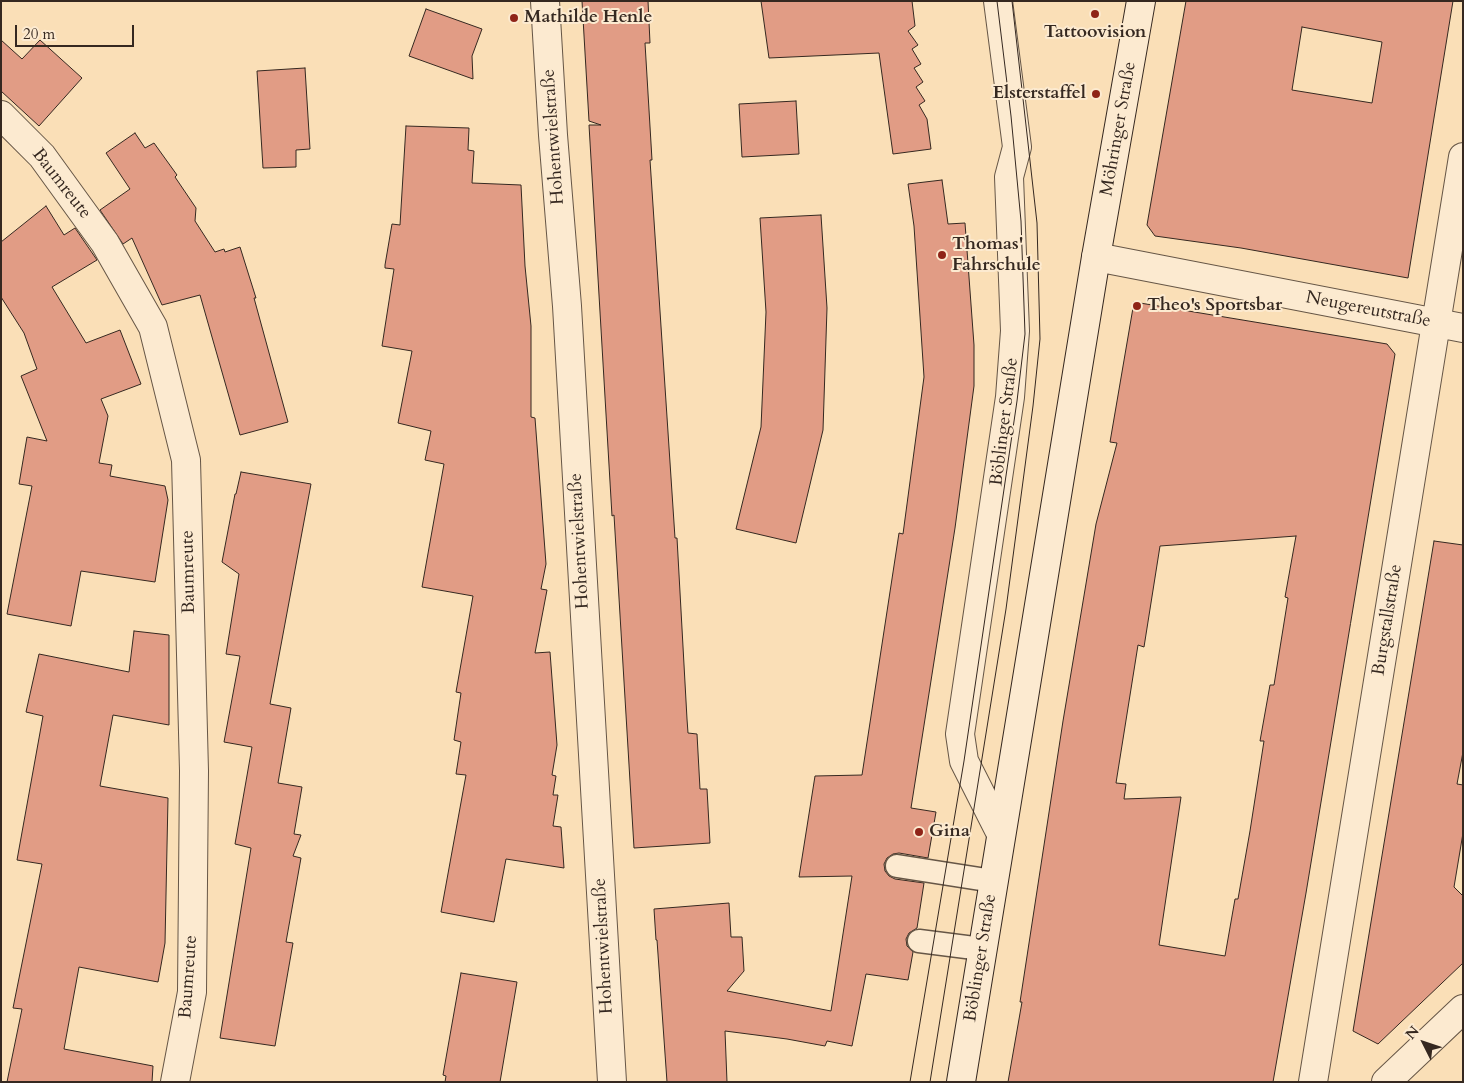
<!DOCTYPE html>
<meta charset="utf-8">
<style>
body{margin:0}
#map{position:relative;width:1464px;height:1083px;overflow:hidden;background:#fadfb7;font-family:Cardo,serif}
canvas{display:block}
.frame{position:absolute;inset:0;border:2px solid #352820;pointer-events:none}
.north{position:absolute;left:1399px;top:1018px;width:50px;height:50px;-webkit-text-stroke:4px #fcead0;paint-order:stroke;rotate:311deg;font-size:14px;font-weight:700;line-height:20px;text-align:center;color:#352820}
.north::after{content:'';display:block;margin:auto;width:18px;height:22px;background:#352820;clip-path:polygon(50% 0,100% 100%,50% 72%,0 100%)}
.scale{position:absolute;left:15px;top:25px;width:119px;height:22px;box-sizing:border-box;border:2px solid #352820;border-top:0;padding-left:6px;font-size:15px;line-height:18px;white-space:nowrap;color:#352820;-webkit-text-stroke:4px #fcead0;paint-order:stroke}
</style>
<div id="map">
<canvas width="1464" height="1083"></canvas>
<div class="frame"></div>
<div class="north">N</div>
<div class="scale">20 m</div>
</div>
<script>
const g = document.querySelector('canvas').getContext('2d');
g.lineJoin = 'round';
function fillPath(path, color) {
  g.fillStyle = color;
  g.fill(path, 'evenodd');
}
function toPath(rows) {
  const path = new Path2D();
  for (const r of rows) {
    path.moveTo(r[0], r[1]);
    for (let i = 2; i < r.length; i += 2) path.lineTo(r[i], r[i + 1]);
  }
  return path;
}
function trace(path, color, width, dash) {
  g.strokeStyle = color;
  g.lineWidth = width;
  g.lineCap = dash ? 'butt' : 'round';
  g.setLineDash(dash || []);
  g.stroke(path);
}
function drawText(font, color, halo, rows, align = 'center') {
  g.font = font + ' Cardo,serif';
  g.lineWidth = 4;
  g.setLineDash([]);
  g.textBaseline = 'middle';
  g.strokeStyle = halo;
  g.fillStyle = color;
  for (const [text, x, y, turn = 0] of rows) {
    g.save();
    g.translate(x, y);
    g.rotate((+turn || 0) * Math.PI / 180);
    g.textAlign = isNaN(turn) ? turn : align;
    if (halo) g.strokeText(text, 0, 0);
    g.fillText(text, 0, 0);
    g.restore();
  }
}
const building = toPath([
 [582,1,648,1,650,43,645,43,652,160,650,160,675,538,677,538,687,719,688,733,697,734,700,789,707,789,710,843,634,848,614,515,612,516,589,125,601,125,589,121,582,1],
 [761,1,912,1,915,26,908,31,918,45,912,49,921,64,914,68,923,82,916,87,925,101,919,105,927,119,931,149,893,154,879,53,769,58,761,1],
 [1186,1,1453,1,1408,278,1241,248,1155,236,1147,225,1186,1],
 [1302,27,1382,42,1372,103,1292,90,1302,27],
 [426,9,482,29,472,56,473,79,409,56,426,9],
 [1,40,22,59,40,40,82,78,39,126,1,91,1,40],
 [305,68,310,149,296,150,296,167,263,168,257,71,305,68],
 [796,101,799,154,742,157,739,104,796,101],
 [406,126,469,128,468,150,474,151,472,183,521,185,525,266,531,326,531,417,535,418,546,564,541,589,547,590,535,653,550,652,557,745,552,775,556,776,553,795,558,795,553,826,561,827,564,868,506,859,494,922,441,912,466,775,456,774,461,742,454,740,461,693,456,692,473,596,422,587,444,464,425,460,431,431,398,423,412,351,382,346,394,269,385,268,385,265,392,224,400,225,406,126],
 [135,133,145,148,154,143,177,175,175,177,196,208,195,221,215,252,224,249,225,252,240,247,256,298,254,298,288,422,240,435,200,295,162,305,132,238,123,244,100,210,130,189,106,153,135,133],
 [942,180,948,224,965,223,974,345,974,386,955,528,911,808,936,812,928,858,899,853,893,854,887,858,884,864,885,871,889,876,895,879,924,883,917,928,909,933,906,939,907,946,913,952,908,980,866,974,852,1046,827,1041,825,1046,787,1039,725,1031,727,1082,667,1082,657,940,656,940,654,909,729,903,731,937,742,937,744,971,727,991,831,1011,852,876,799,877,815,776,862,775,899,533,903,534,924,377,914,226,908,184,942,180],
 [46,206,64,235,75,228,97,260,52,287,86,343,120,330,141,384,101,399,108,416,99,463,112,465,110,476,165,486,168,500,155,582,81,571,71,626,7,614,32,486,19,484,27,437,47,441,21,376,37,369,24,333,1,297,1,242,46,206],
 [821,215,827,308,823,430,796,543,736,529,761,427,766,312,760,218,821,215],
 [1134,302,1387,344,1395,354,1306,893,1273,1082,1008,1082,1022,1002,1020,1002,1063,721,1096,524,1117,443,1110,442,1134,302],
 [1296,536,1285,597,1288,598,1274,685,1270,685,1260,741,1264,741,1250,831,1238,899,1235,899,1225,956,1159,945,1181,797,1124,799,1126,784,1116,783,1138,645,1144,647,1160,546,1296,536],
 [241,472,311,484,270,704,291,708,278,783,302,787,294,834,301,835,293,856,301,858,286,942,293,943,275,1046,220,1038,251,848,235,844,252,747,224,742,240,656,226,654,239,574,222,562,235,494,236,494,241,472],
 [1434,541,1463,545,1463,752,1457,784,1463,785,1463,833,1454,887,1463,896,1463,963,1378,1044,1353,1031,1434,541],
 [134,631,169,635,169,725,113,715,100,786,168,798,165,943,158,982,79,967,64,1049,153,1066,152,1082,7,1082,22,1009,13,1008,42,864,17,860,43,716,26,712,39,654,129,672,134,631],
 [461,973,517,982,500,1082,445,1082,446,1076,443,1075,461,973]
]);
const lane = toPath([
 [897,866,993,881],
 [919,941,982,949]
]);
const street = toPath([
 [545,1,553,135,567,306,612,1082],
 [998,1,1017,147,1009,177,1015,331,1010,397,960,734,964,761,1001,834],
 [1,115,42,156,105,243,153,327,186,460,194,771,192,992,175,1082],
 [1096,257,1463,328],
 [1313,1082,1463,157],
 [1386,1082,1463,1009]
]);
const secondary = toPath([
 [961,1082,1096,257,1141,1]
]);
const tram = toPath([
 [910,1082,964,761,1017,401,1025,334,1021,221,1011,116,997,1],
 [930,1082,1006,609,1033,406,1040,339,1037,223,1012,1]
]);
const markers = [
 [1095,14,5,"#8f2418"],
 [514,18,5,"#8f2418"],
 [1096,94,5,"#8f2418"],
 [942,255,5,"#8f2418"],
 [1137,306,5,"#8f2418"],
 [919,832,5,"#8f2418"]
];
const poiNames = [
 ["Mathilde Henle",524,18],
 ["Tattoovision",1095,33,"center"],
 ["Elsterstaffel",1086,94,"right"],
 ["Thomas'",952,245],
 ["Fahrschule",952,266],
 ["Theo's Sportsbar",1147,306],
 ["Gina",929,832]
];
const streetNames = [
 ["Möhringer Straße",1119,129,-80],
 ["Hohentwielstraße",554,137,-94],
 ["Baumreute",61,184,52],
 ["Neugereutstraße",1368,310,11],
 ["Böblinger Straße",1005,422,-83],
 ["Hohentwielstraße",580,541,-93],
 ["Baumreute",189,572,-91],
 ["Burgstallstraße",1388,620,-81],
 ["Hohentwielstraße",604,946,-93],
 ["Böblinger Straße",981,958,-81],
 ["Baumreute",189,977,-86]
];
fillPath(building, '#e19c85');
trace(building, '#352820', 1);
trace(lane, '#665646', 25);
trace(street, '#665646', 30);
trace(secondary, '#352820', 30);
trace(lane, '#fcead0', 22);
trace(street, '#fcead0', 28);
trace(secondary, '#fcead0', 28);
trace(tram, '#352820', 1);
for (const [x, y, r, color] of markers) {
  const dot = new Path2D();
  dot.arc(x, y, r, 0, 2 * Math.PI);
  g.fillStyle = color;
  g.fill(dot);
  trace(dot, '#fcead0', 2);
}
drawText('bold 18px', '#352820', '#fcead0', poiNames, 'left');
drawText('18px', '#352820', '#fcead0', streetNames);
</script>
